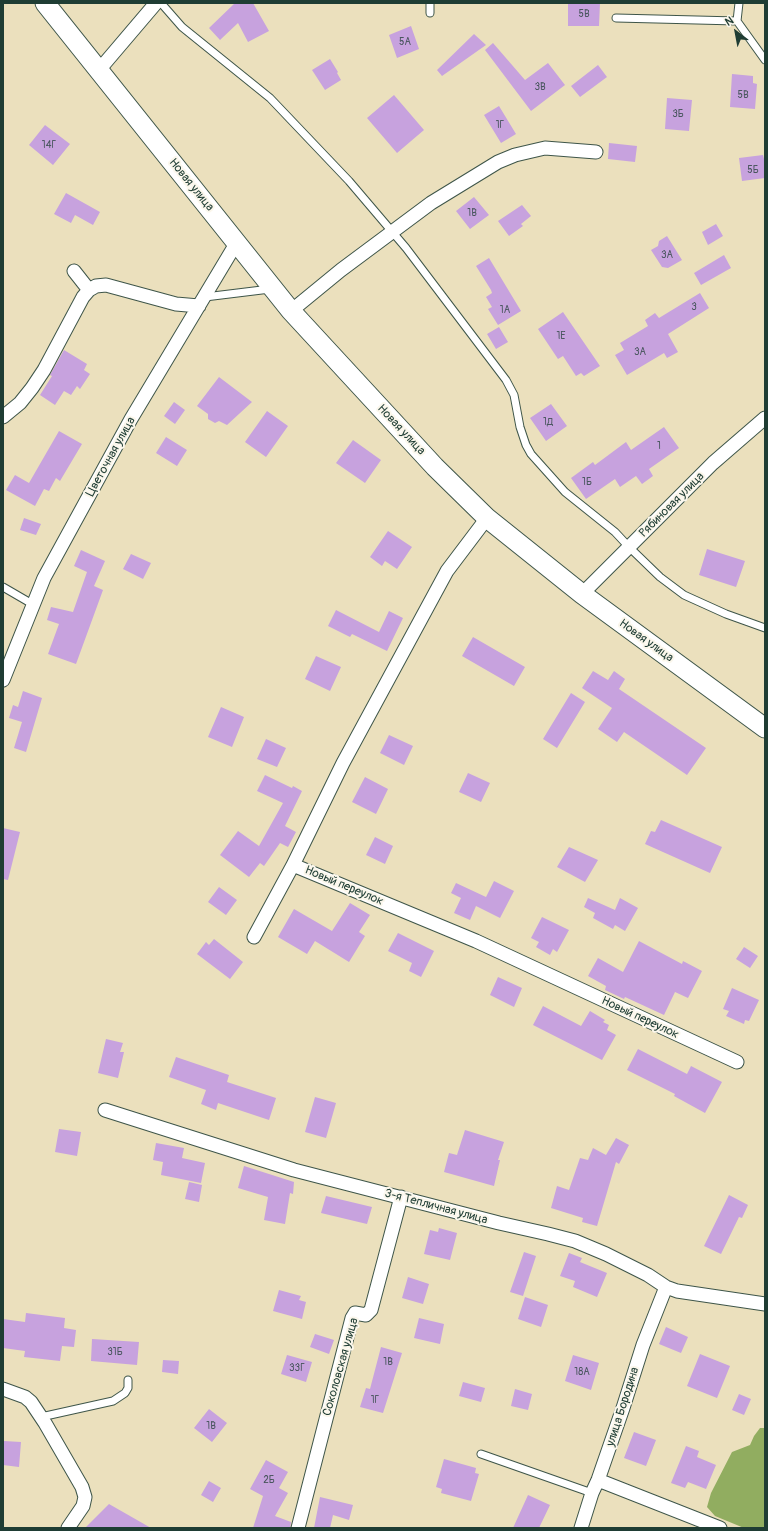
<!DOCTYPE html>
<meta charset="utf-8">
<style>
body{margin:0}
#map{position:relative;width:768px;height:1531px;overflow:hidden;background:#ebe0bd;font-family:Pangolin,sans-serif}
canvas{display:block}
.frame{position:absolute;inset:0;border:4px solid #1f3d34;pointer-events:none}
.north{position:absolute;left:716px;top:12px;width:40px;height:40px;-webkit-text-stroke:3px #fbf7ec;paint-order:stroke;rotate:328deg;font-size:11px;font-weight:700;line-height:16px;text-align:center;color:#1f3d34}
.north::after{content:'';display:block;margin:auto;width:14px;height:18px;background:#1f3d34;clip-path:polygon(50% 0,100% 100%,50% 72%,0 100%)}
</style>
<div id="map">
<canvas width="768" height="1531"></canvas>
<div class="frame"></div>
<div class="north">N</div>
</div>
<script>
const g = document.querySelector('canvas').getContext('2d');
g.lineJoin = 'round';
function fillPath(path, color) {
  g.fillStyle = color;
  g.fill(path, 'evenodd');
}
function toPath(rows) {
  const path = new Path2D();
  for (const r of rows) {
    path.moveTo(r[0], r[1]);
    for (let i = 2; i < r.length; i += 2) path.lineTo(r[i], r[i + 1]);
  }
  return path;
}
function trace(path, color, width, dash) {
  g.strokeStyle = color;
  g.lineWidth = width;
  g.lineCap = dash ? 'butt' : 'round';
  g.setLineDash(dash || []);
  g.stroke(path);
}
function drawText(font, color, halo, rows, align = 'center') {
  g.font = font + ' Pangolin,sans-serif';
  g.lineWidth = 4;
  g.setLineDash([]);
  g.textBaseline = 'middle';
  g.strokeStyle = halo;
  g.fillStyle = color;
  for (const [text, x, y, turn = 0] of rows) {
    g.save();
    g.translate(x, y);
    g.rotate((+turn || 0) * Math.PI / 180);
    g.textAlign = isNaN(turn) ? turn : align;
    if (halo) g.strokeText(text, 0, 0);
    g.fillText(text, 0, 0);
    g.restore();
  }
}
const forest = toPath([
 [760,1428,765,1428,765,1528,744,1528,715,1516,707,1507,711,1493,732,1452,750,1445,754,1436]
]);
const building = toPath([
 [235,3,253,3,269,31,248,42,238,23,220,40,209,28],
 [568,3,600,3,599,26,568,26],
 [411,26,419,49,397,58,389,35],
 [474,34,486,45,442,76,437,70],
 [493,43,525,80,548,63,565,85,531,111,485,50],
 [330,59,338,72,337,73,341,80,325,90,312,70],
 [598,65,607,77,580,97,571,86],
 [732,74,753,76,753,83,757,84,755,109,730,107],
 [394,95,424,130,397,153,367,118],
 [667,98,692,100,689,131,665,129],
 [499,106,516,134,501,143,484,115],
 [45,125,70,144,53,165,29,145],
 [609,143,637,146,635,162,608,159],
 [763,155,765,163,765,178,742,181,739,158],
 [66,193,100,212,93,225,75,215,71,223,54,214],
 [474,197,489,215,470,229,456,211],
 [522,205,531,216,521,224,523,226,509,236,498,221],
 [716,224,723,236,708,245,702,232],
 [667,236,682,260,668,268,662,267,651,250,658,246,659,241],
 [724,255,731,268,701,285,694,273],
 [489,258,521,311,498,325,488,309,492,307,486,297,492,293,491,290,476,266],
 [700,293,709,308,668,334,678,352,667,358,664,353,627,375,615,355,624,350,620,343,648,326,645,320,655,313,659,318],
 [563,312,600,366,584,376,581,373,576,376,563,356,558,359,538,329],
 [499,327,508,342,496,349,487,334],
 [64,350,87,364,84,370,90,374,80,389,77,386,71,395,64,391,55,405,40,395,52,376,50,375],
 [219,377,252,402,227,425,219,421,215,423,208,419,208,414,197,406],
 [174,402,185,410,175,424,164,416],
 [551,404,567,426,546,441,530,418],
 [267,411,288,426,266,457,245,442],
 [664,427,679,448,649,469,653,476,642,484,636,476,620,487,615,479,586,499,571,478,593,462,595,465,626,442,631,450],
 [59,431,82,444,60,481,56,478,49,491,44,489,35,506,6,490,15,475,29,483],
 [166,437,187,450,177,466,156,453],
 [353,440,381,460,365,483,336,463],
 [24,518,41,524,36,535,20,530],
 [388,531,412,547,397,569,385,561,382,566,370,557],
 [707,549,745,561,736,587,699,575],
 [81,550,105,561,94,586,103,590,76,664,48,654,59,624,47,620,51,607,73,612,87,572,74,566],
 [131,554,151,563,143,579,123,569],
 [336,610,379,632,389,611,403,618,387,651,352,634,350,637,328,626],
 [473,637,525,667,514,686,462,656],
 [316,656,341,667,330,691,305,679],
 [593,671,608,680,614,671,625,679,619,689,706,748,687,775,624,732,617,742,598,729,612,708,582,688],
 [23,691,42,698,26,752,14,748,22,722,9,718,13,705,18,707],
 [571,693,585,702,557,748,543,739],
 [221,707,244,717,232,747,208,737],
 [389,735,413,746,404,765,380,753],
 [266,739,286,748,277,767,257,759],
 [468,773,490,783,481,802,459,792],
 [265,775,292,788,293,786,302,791,285,826,296,832,288,847,280,843,264,866,260,863,249,877,220,855,238,831,259,846,283,803,257,791],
 [365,777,388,789,376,814,352,802],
 [661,820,722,847,710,873,645,844,651,831,655,832],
 [3,828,20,832,8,880,3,879],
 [375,837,393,846,385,864,366,855],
 [569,847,598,860,585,882,557,867],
 [494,881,514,891,500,918,476,906,470,920,454,913,461,898,451,893,456,883,486,897],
 [219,887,237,900,226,915,208,902],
 [588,898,615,910,620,898,638,908,625,931,615,925,613,929,593,918,595,913,584,907],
 [350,903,370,915,359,932,365,936,349,962,315,941,307,954,278,937,294,909,332,931],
 [542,917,569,930,557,952,553,949,550,955,536,947,539,942,531,938],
 [398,933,434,951,421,977,409,971,412,963,388,951],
 [214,939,243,962,230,979,197,954,206,942,209,945],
 [639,941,682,964,683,961,702,971,688,998,675,992,664,1015,625,997,624,999,605,990,606,986,588,976,598,958,623,972],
 [744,947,758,956,750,968,736,959],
 [498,977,522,988,514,1007,490,995],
 [732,988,759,1000,749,1021,745,1020,744,1024,726,1016,729,1011,723,1009],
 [543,1006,581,1026,590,1011,605,1020,603,1022,609,1025,607,1030,616,1035,602,1060,533,1025],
 [106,1039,123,1043,120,1052,124,1052,118,1078,98,1073],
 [638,1049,687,1074,691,1066,722,1082,705,1113,674,1096,675,1094,627,1070],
 [176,1057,229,1075,227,1082,276,1098,269,1120,218,1103,216,1110,201,1104,206,1090,169,1077],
 [315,1097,336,1103,326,1138,305,1132],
 [59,1129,81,1132,77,1156,55,1152],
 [465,1130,504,1142,498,1160,500,1160,494,1186,444,1172,449,1153,457,1155],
 [616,1138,629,1145,619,1164,616,1162,597,1226,582,1222,583,1218,551,1208,557,1186,569,1190,580,1158,588,1160,593,1148,606,1155],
 [156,1143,184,1148,182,1158,205,1163,201,1183,161,1175,163,1162,153,1160],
 [244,1166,294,1182,293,1194,290,1193,285,1224,264,1220,268,1197,238,1188],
 [189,1182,202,1185,199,1202,185,1199],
 [729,1195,748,1205,742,1218,739,1217,721,1254,704,1246],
 [326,1196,372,1207,367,1224,321,1213],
 [439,1228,457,1233,450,1260,424,1254,430,1230,438,1232],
 [524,1252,536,1256,523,1296,510,1292],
 [569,1253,582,1258,580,1262,607,1273,597,1297,573,1287,575,1281,560,1276],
 [408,1277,429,1284,423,1304,402,1298],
 [279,1290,301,1296,299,1300,306,1302,302,1319,273,1311],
 [525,1297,548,1305,541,1327,518,1319],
 [26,1313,65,1318,64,1328,76,1330,74,1347,62,1346,60,1361,24,1357,25,1351,3,1348,3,1319,25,1322],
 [419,1318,444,1324,440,1344,414,1338],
 [666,1327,688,1337,681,1353,659,1344],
 [315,1334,334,1340,329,1354,310,1347],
 [92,1339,139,1342,137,1365,91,1361],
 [381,1347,402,1353,383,1413,360,1407,366,1388,370,1389],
 [700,1354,730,1366,717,1398,687,1386],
 [287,1355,312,1362,306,1382,281,1374],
 [573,1355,599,1363,591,1390,565,1381],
 [163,1360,179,1361,178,1374,162,1372],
 [463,1382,485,1388,481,1402,459,1396],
 [515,1389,532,1394,528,1410,511,1406],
 [739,1394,751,1399,744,1415,732,1410],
 [209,1409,227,1423,212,1442,194,1428],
 [634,1432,656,1440,646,1466,624,1458],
 [4,1441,21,1442,19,1467,3,1465],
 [686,1446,699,1451,697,1457,716,1465,706,1489,688,1482,685,1488,671,1483],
 [444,1459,476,1468,475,1473,479,1474,471,1501,441,1493,442,1489,436,1487],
 [266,1460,288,1472,279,1488,288,1493,275,1516,291,1522,290,1528,253,1528,263,1496,250,1489],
 [209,1481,221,1488,213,1502,201,1495],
 [528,1495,550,1505,539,1528,513,1528],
 [320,1497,353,1505,349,1520,333,1515,330,1528,314,1528],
 [109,1504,151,1528,85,1528]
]);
const lane = toPath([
 [161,3,182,27,270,98,349,181,406,248,506,380,514,395,520,427,526,445,531,454,565,492,615,532,629,547,660,577,684,595,726,614,765,628],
 [739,3,737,21,765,60],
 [430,13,430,3],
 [616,18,737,21],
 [205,297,270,289],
 [3,587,34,605],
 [41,1417,113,1401,125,1393,128,1388,128,1380],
 [481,1454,592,1493]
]);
const street = toPath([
 [99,70,156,3],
 [74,271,89,290,96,286,106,285,176,304,199,306],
 [291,311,341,270,431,203,498,162,515,155,545,148,596,152],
 [3,417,20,403,32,388,44,370,83,297,89,290],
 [487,518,447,571,343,763,293,865,476,941,737,1062],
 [582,594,713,463,765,418],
 [3,680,44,578,131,419,237,242],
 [254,937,293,865],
 [105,1110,294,1170,499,1223,548,1234,575,1241,606,1254,648,1275,666,1287,677,1291,765,1304],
 [3,1389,25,1397,31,1402,45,1423,82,1487,85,1497,83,1506,68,1528],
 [598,1480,720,1528],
 [298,1528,352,1318,355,1313,366,1315,371,1310,401,1197],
 [581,1528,592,1493,598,1480,623,1408,643,1345,666,1287]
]);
const secondary = toPath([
 [45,3,291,311,435,467,487,518,582,594,765,728]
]);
const numberNames = [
 ["5В",584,14],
 ["5А",405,42],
 ["3В",540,87],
 ["5В",743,95],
 ["3Б",678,114],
 ["1Г",500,125],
 ["14Г",49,145],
 ["5Б",753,170],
 ["1В",472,213],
 ["3А",667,255],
 ["3",694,307],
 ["1А",505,310],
 ["1Е",561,336],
 ["3А",640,352],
 ["1Д",548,422],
 ["1",659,446],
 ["1Б",587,482],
 ["31Б",115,1352],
 ["1В",388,1362],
 ["33Г",297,1368],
 ["18А",582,1372],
 ["1Г",375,1400],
 ["1В",211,1426],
 ["2Б",269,1480]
];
const streetNames = [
 ["Новая улица",191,185,51],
 ["Новая улица",401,430,47],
 ["Цветочная улица",111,457,-61],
 ["Рябиновая улица",672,505,-45],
 ["Новая улица",646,641,36],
 ["Новый переулок",344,886,23],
 ["Новый переулок",640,1018,25],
 ["3-я Тепличная улица",436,1207,15],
 ["Соколовская улица",341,1367,-74],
 ["улица Бородина",623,1407,-72]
];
fillPath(forest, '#91ad60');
fillPath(building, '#c7a2de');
trace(lane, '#3e5549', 9);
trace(street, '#3e5549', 15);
trace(secondary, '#3e5549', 21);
trace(lane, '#fff', 7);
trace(street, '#fff', 13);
trace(secondary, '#fff', 19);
drawText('10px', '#49565e', null, numberNames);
drawText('12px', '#1f3d34', '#fbf7ec', streetNames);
</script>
